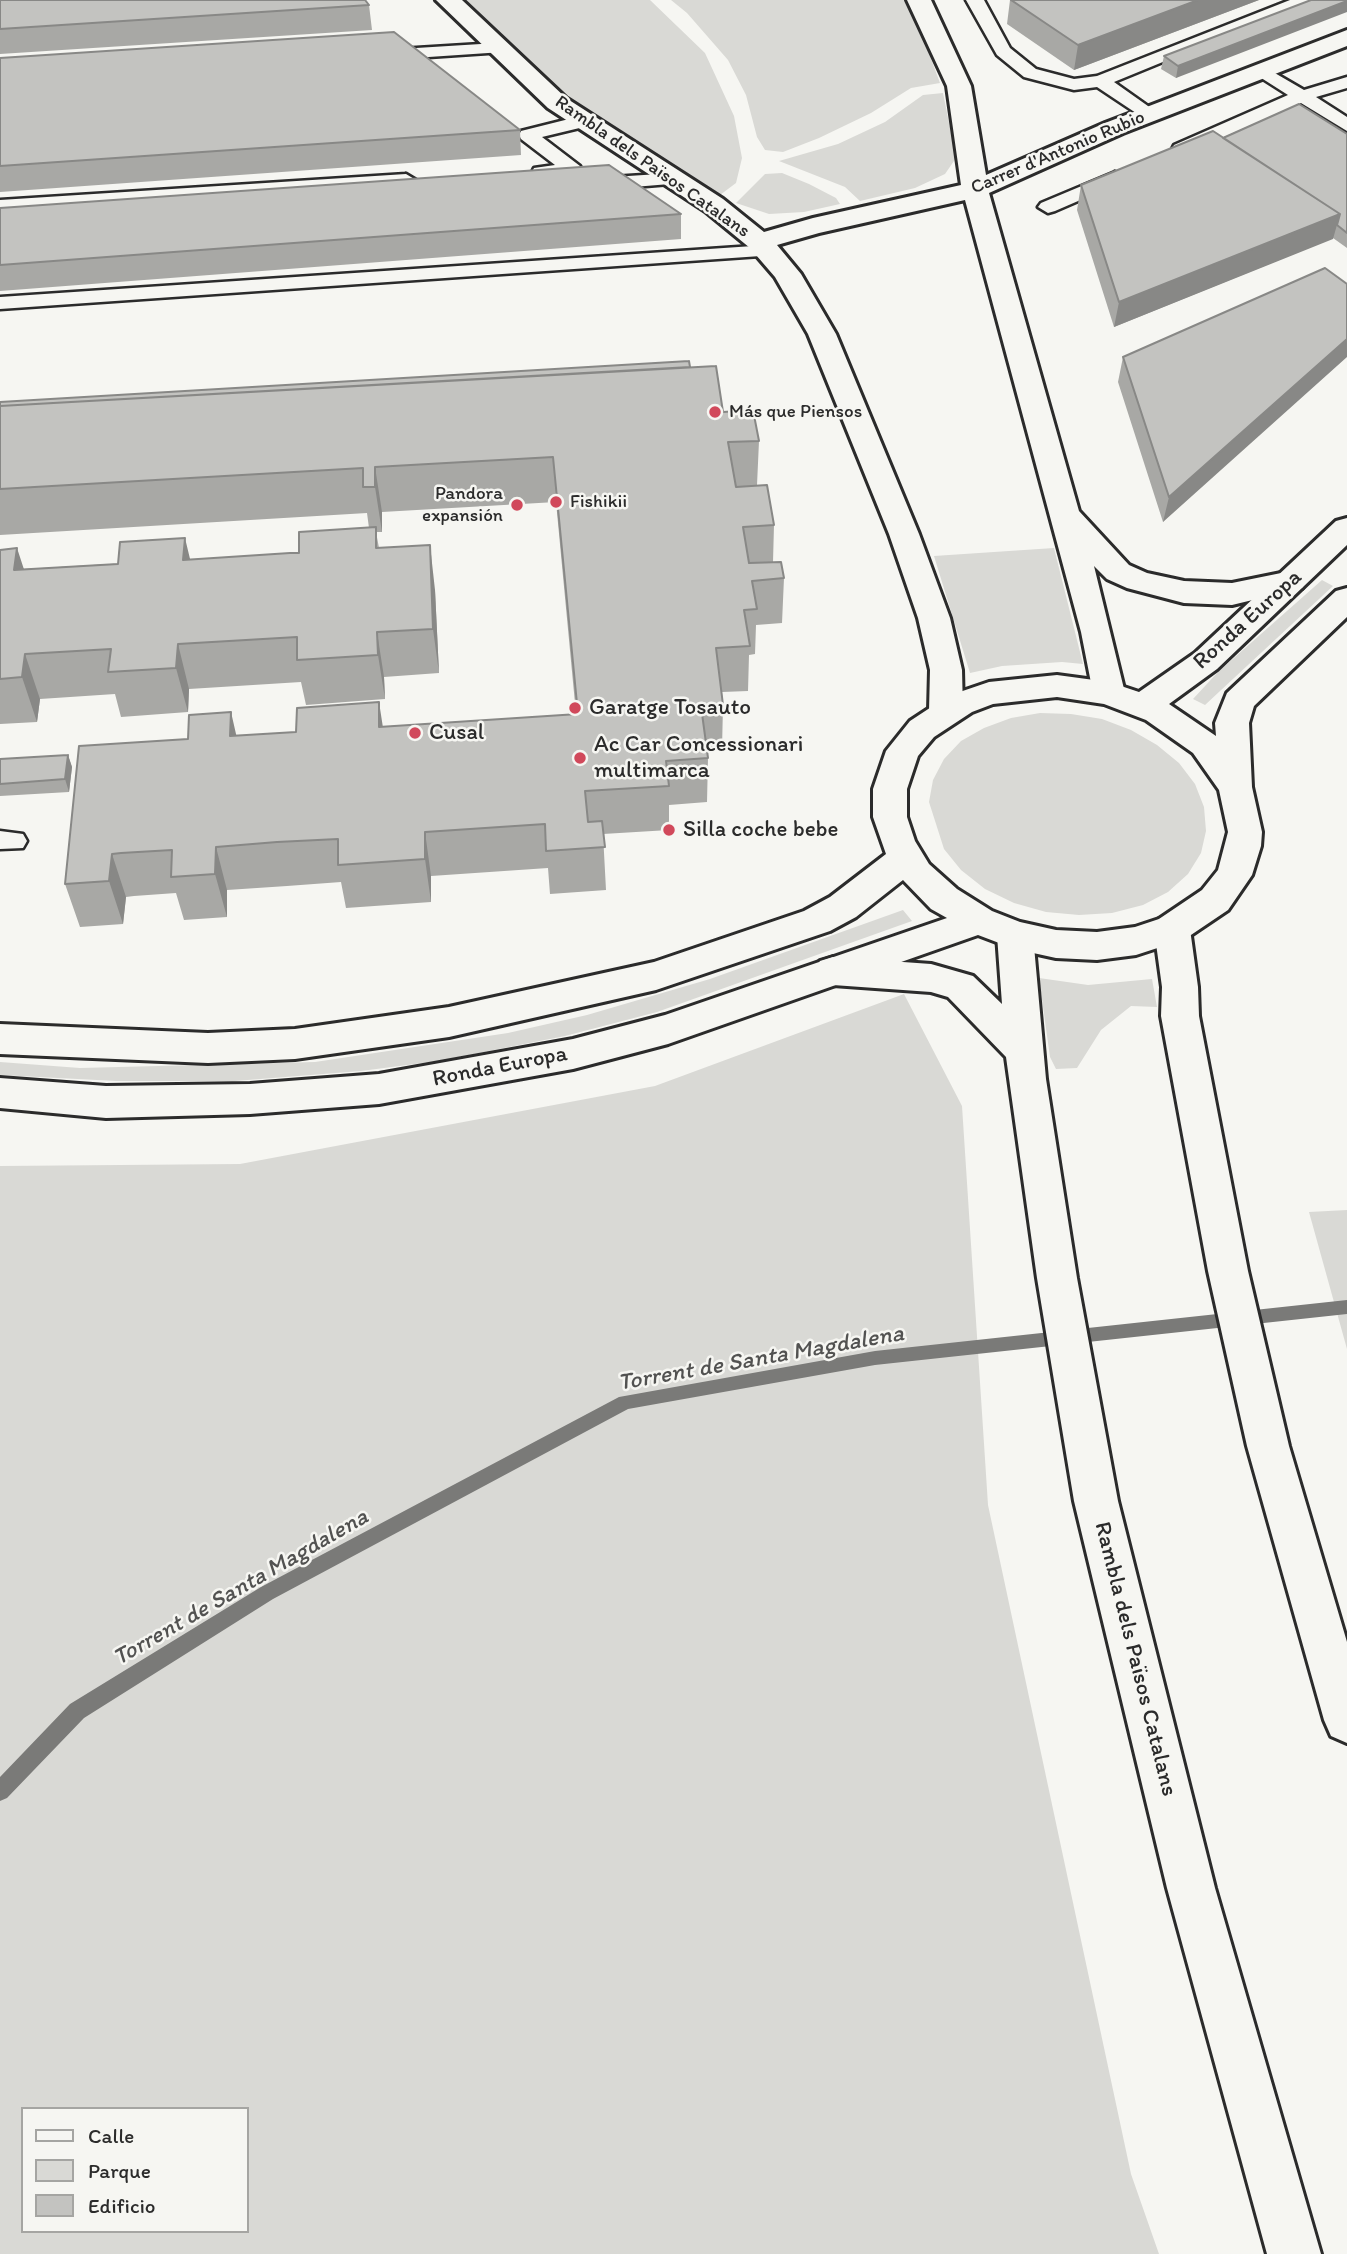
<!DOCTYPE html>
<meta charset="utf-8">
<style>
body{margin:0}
#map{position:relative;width:1347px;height:2254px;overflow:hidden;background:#f6f6f2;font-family:Itim,sans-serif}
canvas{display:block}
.legend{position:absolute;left:21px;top:2107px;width:228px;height:126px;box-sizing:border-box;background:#f6f6f2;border:2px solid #a5a5a2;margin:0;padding:9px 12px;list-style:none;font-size:21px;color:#2b2b2b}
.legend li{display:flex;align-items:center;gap:14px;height:35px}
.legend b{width:35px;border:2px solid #a5a5a2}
</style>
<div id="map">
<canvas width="1347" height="2254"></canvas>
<ul class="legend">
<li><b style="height:9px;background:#f6f6f2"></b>Calle</li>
<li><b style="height:19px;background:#d9d9d5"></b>Parque</li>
<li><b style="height:19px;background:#c3c3c0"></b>Edificio</li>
</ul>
</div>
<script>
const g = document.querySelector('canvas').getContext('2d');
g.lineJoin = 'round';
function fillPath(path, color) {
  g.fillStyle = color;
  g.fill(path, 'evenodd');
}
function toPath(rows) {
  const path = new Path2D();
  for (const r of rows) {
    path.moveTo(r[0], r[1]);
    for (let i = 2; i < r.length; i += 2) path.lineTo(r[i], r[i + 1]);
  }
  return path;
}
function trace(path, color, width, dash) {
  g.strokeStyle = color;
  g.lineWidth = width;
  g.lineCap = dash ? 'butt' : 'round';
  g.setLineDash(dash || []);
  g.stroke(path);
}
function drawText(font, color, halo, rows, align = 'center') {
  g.font = font + ' Itim,sans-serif';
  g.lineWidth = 5;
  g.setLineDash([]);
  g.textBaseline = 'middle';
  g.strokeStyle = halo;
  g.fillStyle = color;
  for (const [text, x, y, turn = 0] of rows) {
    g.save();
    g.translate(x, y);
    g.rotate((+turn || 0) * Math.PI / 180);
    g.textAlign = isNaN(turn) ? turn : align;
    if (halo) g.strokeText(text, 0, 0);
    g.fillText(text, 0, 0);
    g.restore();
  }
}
const green = toPath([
 [464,0,650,0,705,53,734,116,742,158,736,183,720,195,567,97],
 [671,0,904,0,918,24,940,83,911,88,871,113,819,138,783,152,765,150,757,137,746,95,728,60,687,13],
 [943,93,956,158,945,174,915,188,860,201,845,187,779,161,838,144,885,122,923,95],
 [782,173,809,184,836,198,840,204,804,212,769,214,736,203,765,174],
 [1054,548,1083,664,1062,662,1002,666,970,673,934,556],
 [1322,580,1333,586,1205,705,1193,699,1218,672],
 [1040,713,1071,714,1102,719,1131,730,1157,745,1179,763,1195,784,1204,807,1206,831,1201,853,1188,874,1168,892,1143,905,1112,913,1079,915,1046,912,1014,903,985,889,961,870,944,849,929,802,933,780,944,759,961,741,984,728,1011,718],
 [903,910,912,921,657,1012,565,1036,438,1061,361,1071,235,1081,116,1081,0,1075,0,1062,80,1068,315,1062,508,1033,587,1015,710,979],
 [1039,978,1088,985,1152,979,1157,1007,1131,1006,1101,1030,1077,1068,1056,1069,1050,1057],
 [904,994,962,1106,988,1505,1131,2174,1159,2254,0,2254,0,1166,240,1164,655,1086],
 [23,2109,247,2109,247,2231,23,2231],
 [1347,1210,1347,1349,1309,1212]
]);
const stream = toPath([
 [1347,1300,1347,1314,875,1365,628,1409,273,1599,84,1718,7,1798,0,1801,0,1777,70,1704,261,1587,619,1397,875,1351,1347,1300]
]);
const lane = toPath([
 [966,0,984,0,1010,48,1036,69,1074,79,1097,76,1290,0,1314,0,1114,82,1155,111,1157,115,1148,121,1097,87,1074,90,1024,77,997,55,966,0],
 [497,43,503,44,506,48,503,52,384,60,375,55,384,50,497,43],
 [1261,65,1304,90,1347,77,1347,88,1316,97,1347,117,1347,131,1301,103,1188,153,1174,153,1172,149,1174,145,1288,95,1255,74,1252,70,1261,65],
 [585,115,592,117,594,121,592,125,542,137,580,166,582,170,580,174,534,176,532,172,534,168,555,165,521,139,519,135,521,131,585,115],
 [1115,172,1125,178,1122,182,1055,211,1048,213,1038,207,1041,203,1115,172],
 [675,173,685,179,682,183,597,190,587,184,597,178,675,173],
 [406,174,416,180,413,184,0,212,0,200,406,174],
 [768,245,778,251,775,255,0,309,0,297,768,245],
 [0,831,23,834,27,841,23,848,0,849,0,831]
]);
const street = toPath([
 [436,0,462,0,566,98,723,199,764,232,813,218,961,185,947,86,907,0,931,0,971,86,986,175,1105,123,1347,30,1347,46,1123,133,989,193,1079,511,1129,565,1147,573,1184,581,1232,583,1291,571,1302,574,1307,581,1302,588,1232,605,1184,603,1127,588,1107,579,1094,566,1125,693,1121,701,1109,704,1097,701,1093,693,1081,632,965,200,819,233,777,245,801,274,836,334,919,534,950,618,962,670,963,711,958,719,946,723,934,719,929,711,930,670,918,618,889,534,808,334,775,277,750,248,705,211,548,108,436,0],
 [1172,915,1185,919,1190,929,1198,987,1199,1016,1248,1271,1289,1446,1347,1642,1347,1743,1331,1736,1324,1720,1247,1446,1208,1271,1161,1016,1162,987,1154,929,1159,919,1172,915],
 [1015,921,1028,925,1033,935,1046,1079,1077,1278,1118,1501,1215,1888,1321,2254,1267,2254,1167,1888,1074,1501,1037,1278,1006,1057,948,997,931,992,833,985,820,981,815,971,820,961,833,957,931,964,973,976,1002,1004,997,935,1002,925,1015,921]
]);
const secondary = toPath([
 [1347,518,1347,545,1217,669,1169,704,1216,736,1215,723,1227,693,1336,591,1347,588,1347,617,1254,706,1249,723,1252,787,1262,832,1261,846,1252,875,1228,910,1185,939,1136,955,1097,960,1056,958,1015,949,978,935,668,1044,573,1069,379,1104,250,1114,106,1118,0,1108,0,1078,106,1086,250,1084,379,1074,573,1039,665,1015,947,918,931,909,903,880,856,917,830,931,656,990,449,1037,295,1059,208,1063,0,1054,0,1024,208,1033,295,1029,449,1007,654,962,804,911,830,897,886,854,873,817,873,789,886,751,910,721,948,696,989,682,1057,675,1109,682,1139,692,1195,653,1336,521,1347,518],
 [1057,697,1104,704,1146,720,1193,753,1219,790,1228,832,1218,870,1202,890,1159,919,1135,927,1097,932,1056,930,1020,922,992,911,957,889,929,864,915,841,907,817,907,789,918,756,934,737,972,712,993,704,1057,697]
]);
const wall = toPath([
 [0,0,369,5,372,30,0,54],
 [1010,0,1259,0,1074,70,1007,24],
 [1311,0,1176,78,1161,69,1164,56],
 [0,58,520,130,521,155,0,192],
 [1347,134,1347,248,1333,238,1114,327,1077,210,1081,185,1223,138],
 [0,208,681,214,681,239,0,291],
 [1347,284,1163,522,1118,382,1123,357],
 [690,367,723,412,759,441,757,485,774,525,773,562,784,578,782,623,756,625,755,654,749,655,748,691,722,692,723,705,722,749,707,750,708,758,707,802,669,805,669,830,603,834,606,890,550,894,548,868,431,876,431,902,346,908,341,882,287,886,227,890,227,917,184,920,176,893,134,896,126,897,123,924,80,927,65,884,236,736,576,714,556,502,382,512,382,532,376,532,379,548,435,590,439,673,384,677,385,699,306,705,301,682,189,689,188,712,121,717,115,694,40,699,37,722,0,724,0,550,24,569,299,553,369,528,367,513,0,535,0,402],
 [68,755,72,767,69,792,0,796,0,759]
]);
const shadedWall = toPath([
 [1198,0,1259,0,1074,70,1078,45],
 [1347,1,1347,12,1176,78,1178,66],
 [1340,214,1333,239,1114,327,1119,302],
 [1347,339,1347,357,1163,522,1169,497],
 [375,467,382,512,382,532,375,487],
 [185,538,196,584,183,560],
 [430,545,435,590,439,673,433,629],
 [17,548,32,594,14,570],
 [377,632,384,677,385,699,378,655],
 [178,644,189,689,188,712,176,668],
 [25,654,40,699,37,722,22,677],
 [379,702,386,747,379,727],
 [231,712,241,756,230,736],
 [68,755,72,767,69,792,65,779],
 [425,832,431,876,431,902,425,859],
 [216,847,227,890,227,917,215,874],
 [112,854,126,897,123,924,109,881]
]);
const building = toPath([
 [0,0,365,0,369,5,0,29,0,0],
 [1011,0,1198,0,1078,45,1011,0],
 [1311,0,1347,0,1347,1,1178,66,1164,56,1311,0],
 [394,32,520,130,0,166,0,58,394,32],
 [1299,104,1347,134,1347,233,1337,225,1340,214,1223,138,1299,104],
 [1213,131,1340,214,1119,302,1081,185,1213,131],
 [609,165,681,214,0,265,0,208,609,165],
 [1325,268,1347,284,1347,339,1169,497,1123,357,1325,268],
 [689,361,690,367,0,406,0,402,689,361],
 [716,366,723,412,753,410,759,441,728,442,736,487,767,485,774,525,743,527,749,563,781,562,784,578,752,581,757,609,744,610,750,646,716,648,723,705,701,706,708,758,666,761,669,786,585,791,588,822,602,821,605,847,546,851,545,824,425,832,425,859,338,865,338,839,277,842,216,847,215,874,171,877,172,850,121,853,112,854,109,881,65,884,79,746,188,739,189,715,231,712,230,736,296,732,297,708,379,702,379,727,578,714,553,457,375,467,375,487,363,487,363,468,0,489,0,406,716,366],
 [376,527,376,548,430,545,433,629,377,632,378,655,297,660,297,637,178,644,176,668,108,672,111,649,25,654,22,677,0,679,0,550,17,548,14,570,118,564,120,542,185,538,183,560,290,553,299,553,299,532,376,527],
 [68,755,65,779,0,784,0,759,68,755]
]);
const markers = [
 [715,412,7,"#d1495b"],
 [556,502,7,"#d1495b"],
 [517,505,7,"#d1495b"],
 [575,708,7,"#d1495b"],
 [415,733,7,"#d1495b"],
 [580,758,7,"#d1495b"],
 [669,830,7,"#d1495b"]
];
const farStreetnames = [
 ["Carrer d'Antonio Rubio",1058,153,-23],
 ["Rambla dels Països Catalans",652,167,35]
];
const farPoinames = [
 ["Más que Piensos",729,412],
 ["Pandora",503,494,"right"],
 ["expansión",503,516,"right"],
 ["Fishikii",570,502]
];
const streetNames = [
 ["Ronda Europa",1248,620,-42],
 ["Ronda Europa",500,1067,-11],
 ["Rambla dels Països Catalans",1135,1659,76]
];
const poiNames = [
 ["Garatge Tosauto",589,708],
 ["Cusal",429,733],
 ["Ac Car Concessionari",594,745],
 ["multimarca",594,771],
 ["Silla coche bebe",683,830]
];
const waterNames = [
 ["Torrent de Santa Magdalena",761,1359,-10],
 ["Torrent de Santa Magdalena",241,1588,-30]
];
fillPath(green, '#d9d9d5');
fillPath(stream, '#7a7a78');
trace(lane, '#2b2b2b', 5);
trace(street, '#2b2b2b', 6);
trace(secondary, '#2b2b2b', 6);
fillPath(lane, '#f6f6f2');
fillPath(street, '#f6f6f2');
fillPath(secondary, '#f6f6f2');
fillPath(wall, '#a8a8a5');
fillPath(shadedWall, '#888886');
fillPath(building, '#c3c3c0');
trace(building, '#888886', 2);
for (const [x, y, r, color] of markers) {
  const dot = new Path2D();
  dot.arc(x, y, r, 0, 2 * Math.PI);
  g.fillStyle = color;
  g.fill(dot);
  trace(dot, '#f6f6f2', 2.5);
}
drawText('19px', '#2b2b2b', '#f6f6f2', farStreetnames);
drawText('19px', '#2b2b2b', '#f6f6f2', farPoinames, 'left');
drawText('23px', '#2b2b2b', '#f6f6f2', streetNames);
drawText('23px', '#2b2b2b', '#f6f6f2', poiNames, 'left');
drawText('italic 24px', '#525251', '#f6f6f2', waterNames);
</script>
